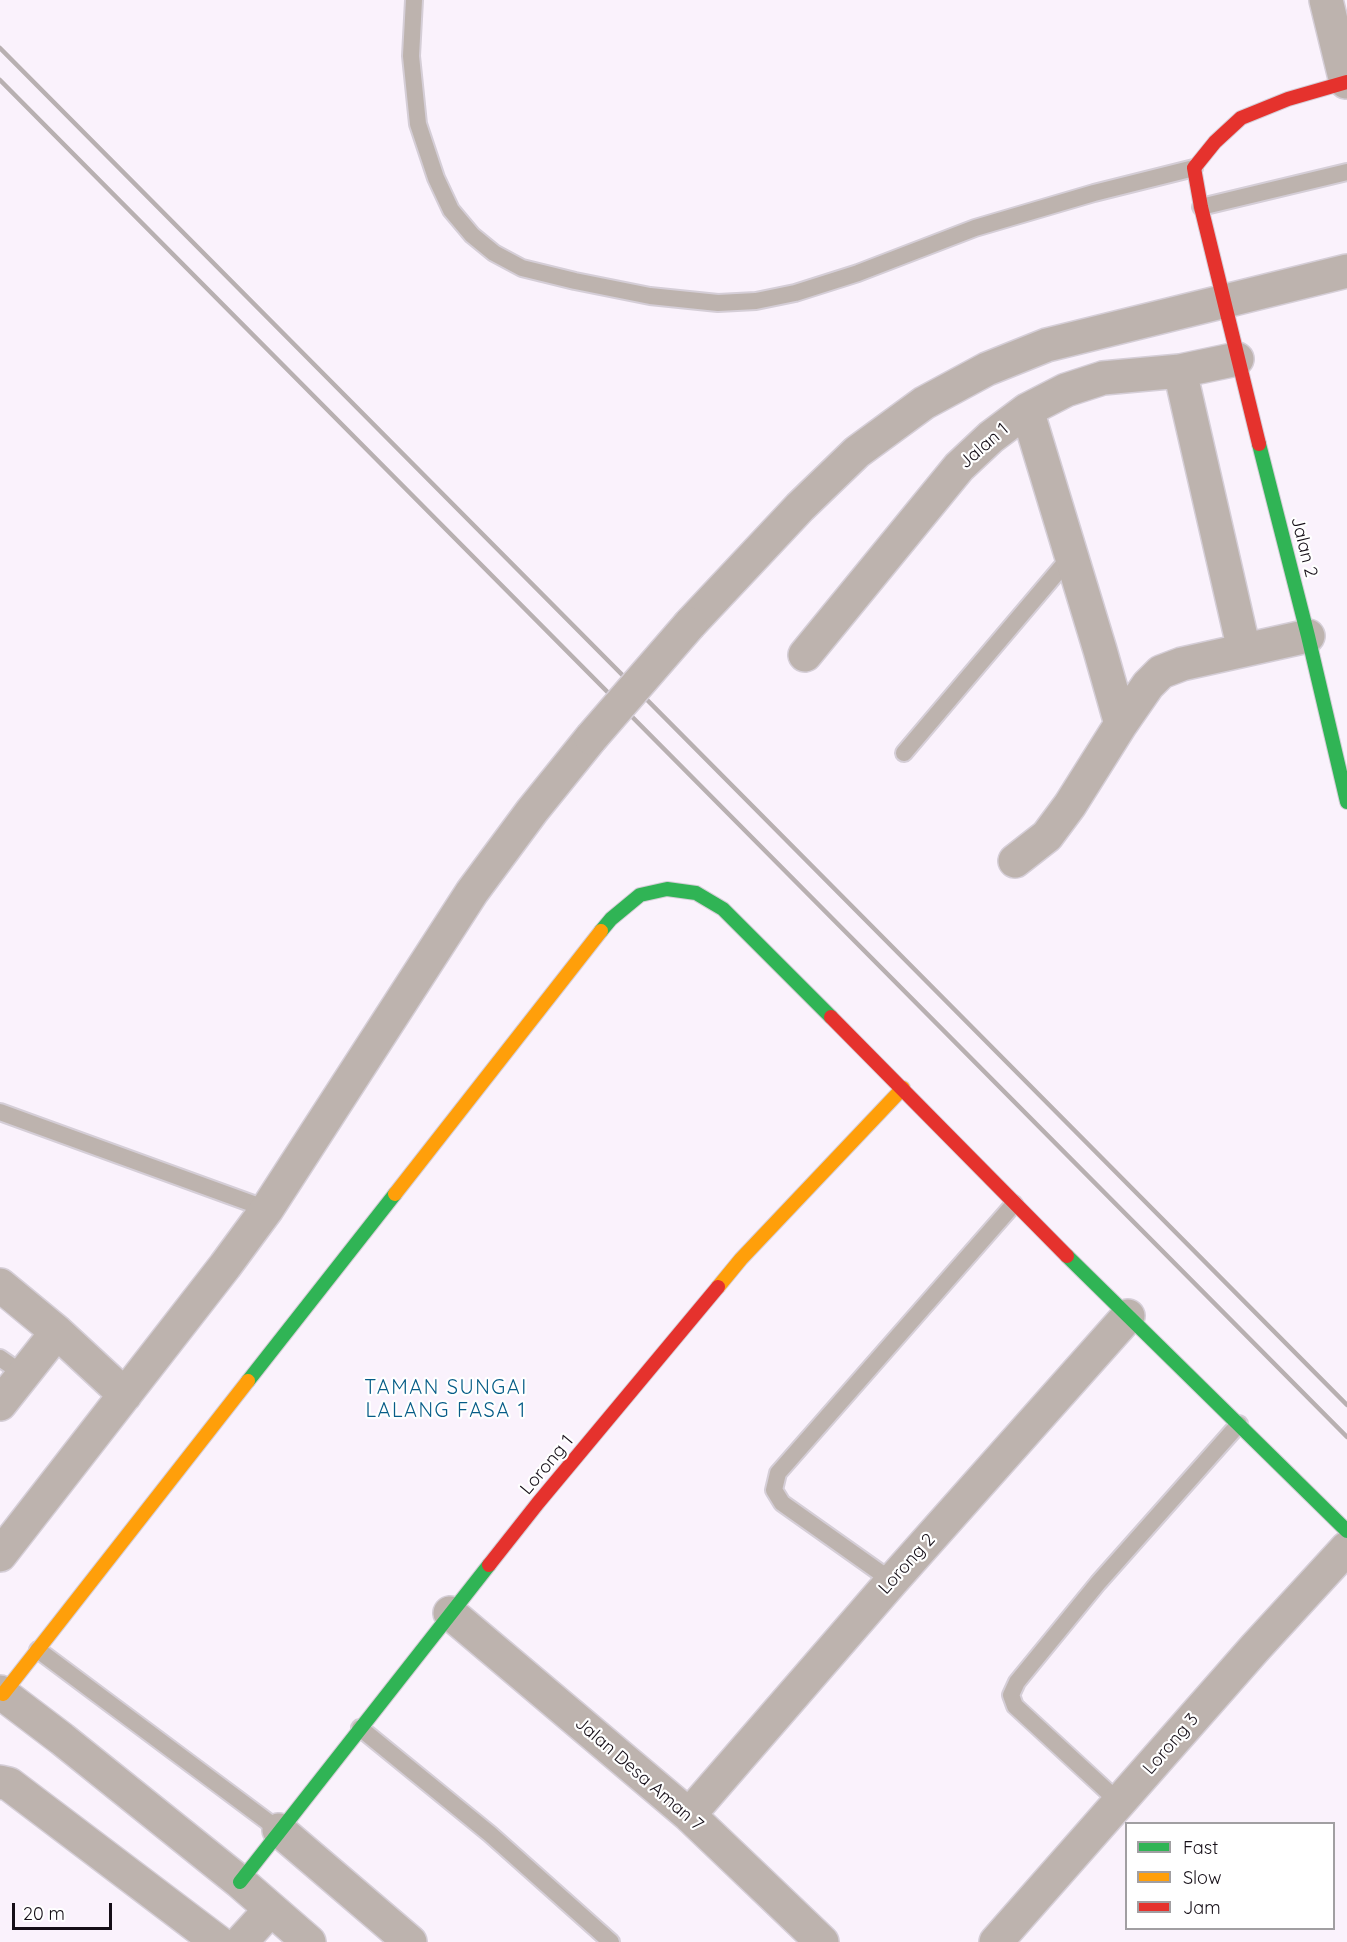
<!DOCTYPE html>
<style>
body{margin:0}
#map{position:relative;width:1347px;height:1942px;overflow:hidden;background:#faf2fc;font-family:Quicksand,sans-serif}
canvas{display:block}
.legend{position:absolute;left:1125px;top:1822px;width:210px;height:108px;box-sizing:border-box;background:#fff;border:2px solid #a19fa2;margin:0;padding:8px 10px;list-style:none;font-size:18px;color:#150e17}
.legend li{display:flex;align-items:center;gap:12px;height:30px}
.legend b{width:30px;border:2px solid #a19fa2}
.scale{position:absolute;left:12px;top:1903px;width:100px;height:27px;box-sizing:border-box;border:3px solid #150e17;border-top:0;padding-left:8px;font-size:18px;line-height:21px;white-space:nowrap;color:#150e17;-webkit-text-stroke:4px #fff;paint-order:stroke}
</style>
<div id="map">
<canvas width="1347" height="1942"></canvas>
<ul class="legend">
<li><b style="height:8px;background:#30b455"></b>Fast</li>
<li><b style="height:8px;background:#ff9f0a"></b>Slow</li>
<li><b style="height:8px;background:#e5322d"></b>Jam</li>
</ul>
<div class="scale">20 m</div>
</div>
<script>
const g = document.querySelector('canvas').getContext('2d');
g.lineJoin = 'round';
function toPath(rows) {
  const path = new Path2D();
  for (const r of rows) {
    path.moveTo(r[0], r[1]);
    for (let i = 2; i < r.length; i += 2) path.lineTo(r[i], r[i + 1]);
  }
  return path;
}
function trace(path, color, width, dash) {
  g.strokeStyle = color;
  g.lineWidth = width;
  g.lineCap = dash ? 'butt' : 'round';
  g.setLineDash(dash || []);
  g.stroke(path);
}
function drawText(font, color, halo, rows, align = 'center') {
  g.font = font + ' Quicksand,sans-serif';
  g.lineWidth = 4.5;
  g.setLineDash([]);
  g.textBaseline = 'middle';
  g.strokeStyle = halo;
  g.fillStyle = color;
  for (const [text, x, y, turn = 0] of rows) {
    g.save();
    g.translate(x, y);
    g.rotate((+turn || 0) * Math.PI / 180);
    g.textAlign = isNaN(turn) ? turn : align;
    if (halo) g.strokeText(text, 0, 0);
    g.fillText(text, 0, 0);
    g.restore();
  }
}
const lane = toPath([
 [414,0,411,56,418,124,436,178,451,210,472,235,494,253,522,268,575,281,650,296,718,303,756,301,795,293,858,273,975,228,1094,193,1194,168],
 [1201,207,1347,172],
 [904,753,1071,556],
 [0,1112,267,1209],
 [0,1358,23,1374],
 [892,1581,782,1503,774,1490,778,1473,1014,1204],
 [38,1650,279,1830],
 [360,1728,490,1834,611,1942],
 [1120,1803,1015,1706,1011,1695,1017,1682,1098,1583,1239,1424]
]);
const street = toPath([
 [1326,0,1346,82],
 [1180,371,1244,650],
 [690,624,800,507,857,452,924,403,987,369,1047,345,1347,271],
 [805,655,959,467,991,437,1027,410,1066,390,1103,378,1180,371,1237,359],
 [1121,724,1148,685,1161,672,1182,664,1308,636],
 [1015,861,1047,836,1070,805,1121,724,1100,650,1027,410],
 [0,1285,57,1332,125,1395],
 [0,1404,57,1332],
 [0,1555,225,1266,267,1209,472,892,532,811,591,738],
 [450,1613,689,1815,822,1942],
 [0,1692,62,1739,240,1882,309,1942],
 [0,1782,9,1784,218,1942],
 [689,1815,892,1581,1128,1316],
 [279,1830,410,1942],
 [241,1942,271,1909],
 [996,1942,1255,1648,1347,1548]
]);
const fast = toPath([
 [1259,444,1308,636,1347,802],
 [601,931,611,919,640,895,667,889,696,893,723,909,831,1017],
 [1067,1256,1347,1531],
 [248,1381,395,1194],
 [240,1882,489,1565]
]);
const slow = toPath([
 [395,1194,601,931],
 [718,1287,741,1259,903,1088],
 [3,1694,248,1381]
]);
const jam = toPath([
 [1259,444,1201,207,1194,168,1215,142,1241,118,1288,99,1347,82],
 [831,1017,1067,1256],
 [489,1565,538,1503,718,1287]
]);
const rail = toPath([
 [0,48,1347,1405],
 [0,80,1347,1437]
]);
const streetBridge = toPath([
 [591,738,690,624]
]);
const streetNames = [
 ["Jalan 1",984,446,-41],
 ["Jalan 2",1304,547,76],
 ["Lorong 1",547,1465,-50],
 ["Lorong 2",907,1564,-48],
 ["Lorong 3",1171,1744,-49],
 ["Jalan Desa Aman 7",639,1774,41]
];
const neighbourhoodNames = [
 ["TAMAN SUNGAI",446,1388],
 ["LALANG FASA 1",446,1411]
];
trace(lane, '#d5ced7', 20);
trace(street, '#d5ced7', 36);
trace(fast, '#d5ced7', 16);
trace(slow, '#d5ced7', 16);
trace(jam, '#d5ced7', 16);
trace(lane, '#bdb3ae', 16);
trace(street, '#bdb3ae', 33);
trace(fast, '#30b455', 14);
trace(slow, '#ff9f0a', 14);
trace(jam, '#e5322d', 14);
trace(rail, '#b8b0b1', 4.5);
trace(streetBridge, '#d5ced7', 36, []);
trace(streetBridge, '#bdb3ae', 33);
drawText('18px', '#150e17', '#fff', streetNames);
g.letterSpacing = '1.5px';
drawText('20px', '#065c87', '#fff', neighbourhoodNames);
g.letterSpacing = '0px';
</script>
